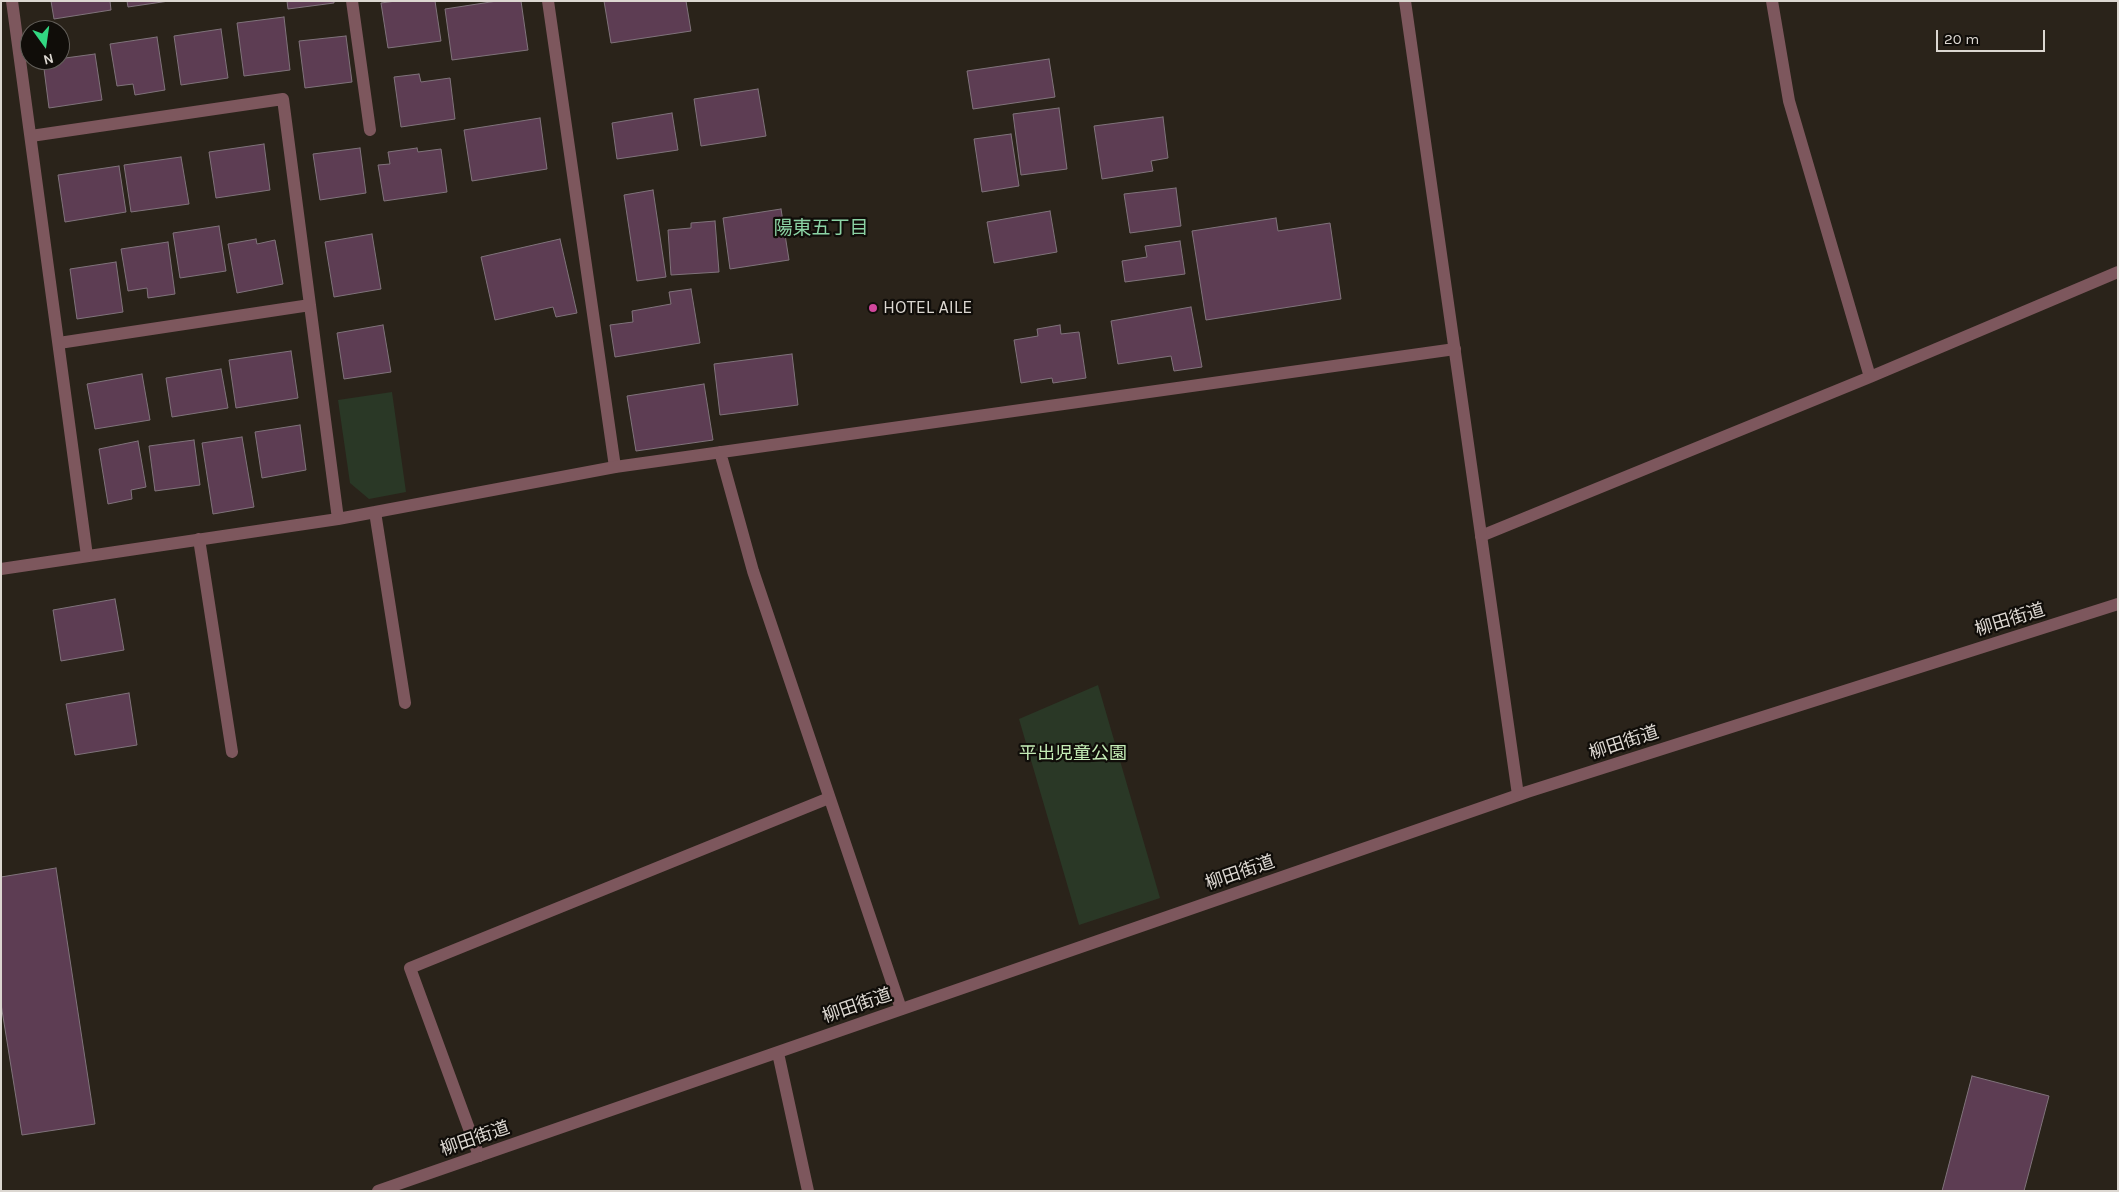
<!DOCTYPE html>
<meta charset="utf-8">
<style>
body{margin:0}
#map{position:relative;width:2119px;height:1192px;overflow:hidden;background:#2a231a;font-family:Karla,sans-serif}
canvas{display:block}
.frame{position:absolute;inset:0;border:2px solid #dcd7d1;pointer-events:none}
.north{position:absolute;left:20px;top:20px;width:50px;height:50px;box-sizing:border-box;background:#100d09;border:1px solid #625e59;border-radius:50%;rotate:166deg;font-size:14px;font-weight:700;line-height:20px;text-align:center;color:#dcd7d1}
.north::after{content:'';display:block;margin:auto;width:18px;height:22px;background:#32d882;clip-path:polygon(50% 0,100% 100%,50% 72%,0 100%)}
.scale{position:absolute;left:1936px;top:30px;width:109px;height:22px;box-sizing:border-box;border:2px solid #dcd7d1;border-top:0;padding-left:6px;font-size:15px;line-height:18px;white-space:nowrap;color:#dcd7d1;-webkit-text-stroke:4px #100d09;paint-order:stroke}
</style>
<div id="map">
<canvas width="2119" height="1192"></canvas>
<div class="frame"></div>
<div class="north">N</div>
<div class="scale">20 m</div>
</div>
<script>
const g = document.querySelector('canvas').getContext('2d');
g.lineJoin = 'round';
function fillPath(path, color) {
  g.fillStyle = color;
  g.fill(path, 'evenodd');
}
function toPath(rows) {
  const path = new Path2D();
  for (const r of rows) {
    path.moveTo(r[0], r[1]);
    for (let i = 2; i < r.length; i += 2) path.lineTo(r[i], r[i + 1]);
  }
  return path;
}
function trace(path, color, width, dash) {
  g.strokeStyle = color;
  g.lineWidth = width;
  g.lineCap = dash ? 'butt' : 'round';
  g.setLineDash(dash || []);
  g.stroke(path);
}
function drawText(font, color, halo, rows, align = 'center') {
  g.font = font + ' Karla,"Noto Sans JP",sans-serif';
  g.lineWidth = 4.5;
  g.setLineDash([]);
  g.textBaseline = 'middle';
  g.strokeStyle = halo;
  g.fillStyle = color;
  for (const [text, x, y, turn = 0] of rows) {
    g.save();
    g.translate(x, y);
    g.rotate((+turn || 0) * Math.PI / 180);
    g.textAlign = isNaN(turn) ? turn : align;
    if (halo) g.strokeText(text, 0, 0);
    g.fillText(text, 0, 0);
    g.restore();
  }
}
const green = toPath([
 [392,392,406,492,369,499,350,483,338,400],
 [1098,685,1160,898,1079,925,1019,719]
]);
const building = toPath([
 [51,1,110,1,111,10,54,19,51,1],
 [127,1,169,1,128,7,127,1],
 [287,1,334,1,334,3,288,9,287,1],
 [396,1,435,1,441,41,388,48,381,3,396,1],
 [497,1,521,1,528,50,452,60,445,9,497,1],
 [604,1,686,1,691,31,611,43,604,1],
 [284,17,290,70,244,76,237,23,284,17],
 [221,29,228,78,181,85,174,36,221,29],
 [346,36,352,82,305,88,299,41,346,36],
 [157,37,165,90,135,95,133,84,117,86,110,44,157,37],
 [95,54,102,100,49,108,43,61,95,54],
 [1049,59,1055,97,973,109,967,71,1049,59],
 [419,74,421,82,450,78,455,119,401,127,394,77,419,74],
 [758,89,766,136,701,146,694,99,758,89],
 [1059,108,1067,169,1021,175,1013,114,1059,108],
 [672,113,678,150,617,159,612,123,672,113],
 [1163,117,1168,158,1151,161,1153,171,1102,179,1094,126,1163,117],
 [540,118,547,169,472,181,464,130,540,118],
 [1011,134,1019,186,982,192,974,139,1011,134],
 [264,144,270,190,216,198,209,152,264,144],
 [360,148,366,193,320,200,313,154,360,148],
 [417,148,418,152,441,149,447,192,384,201,378,165,390,164,388,152,417,148],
 [181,157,189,204,131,212,124,165,181,157],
 [119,166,126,212,65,222,58,175,119,166],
 [1176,188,1181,226,1130,233,1124,194,1176,188],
 [653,190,666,277,637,281,624,195,653,190],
 [781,209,789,260,730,269,723,218,781,209],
 [1050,211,1057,252,994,263,987,222,1050,211],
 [1276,218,1278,231,1330,223,1341,299,1206,320,1192,231,1276,218],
 [715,221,719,272,671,275,668,230,691,228,691,223,715,221],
 [219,226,226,271,180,278,173,233,219,226],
 [372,234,381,289,334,297,325,242,372,234],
 [256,239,257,244,275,240,283,284,237,293,228,244,256,239],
 [560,239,577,313,556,317,553,307,495,320,481,257,560,239],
 [1180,241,1185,274,1125,282,1122,261,1147,257,1145,246,1180,241],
 [168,242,175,294,148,298,147,288,128,291,121,249,168,242],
 [116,262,123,312,77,319,70,269,116,262],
 [691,289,700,343,615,357,610,325,633,322,632,311,671,304,669,292,691,289],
 [1191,307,1202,367,1174,371,1171,356,1118,364,1111,321,1191,307],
 [383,325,391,372,344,379,337,333,383,325],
 [1060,325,1061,334,1079,332,1086,378,1053,383,1052,378,1021,383,1014,340,1038,336,1037,329,1060,325],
 [291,351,298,398,236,408,229,360,291,351],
 [792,354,798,405,720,415,714,364,792,354],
 [221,369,228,408,172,417,166,378,221,369],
 [142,374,150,420,95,429,87,384,142,374],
 [704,384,713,440,636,451,627,396,704,384],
 [300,425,306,470,262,478,255,432,300,425],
 [242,437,254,507,213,514,202,443,242,437],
 [194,440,200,485,155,491,149,446,194,440],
 [138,441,146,487,131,490,132,499,108,504,99,449,138,441],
 [115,599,124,650,61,661,53,610,115,599],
 [129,693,137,745,75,755,66,704,129,693],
 [56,868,95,1124,22,1135,1,1004,1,877,56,868],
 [1972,1076,2049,1096,2024,1191,1942,1191,1972,1076]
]);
const service = toPath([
 [548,1,615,467]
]);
const minor = toPath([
 [12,1,87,556],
 [352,1,370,130],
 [1772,1,1789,101,1870,377],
 [31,136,283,99,338,519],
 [59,343,310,305],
 [720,452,753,571,901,1009],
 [375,512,405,703],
 [1481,536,1870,377,2118,272],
 [199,539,232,752],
 [1,569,338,519,615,467,1455,349],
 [479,1156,410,968,829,798]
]);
const tertiary = toPath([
 [1405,1,1518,795],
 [778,1053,808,1191],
 [378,1191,1527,792,2118,604]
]);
const markers = [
 [873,308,5,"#d1479c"]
];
const poiNames = [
 ["HOTEL AILE",883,308]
];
const streetNames = [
 ["柳田街道",2010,620,-17],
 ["柳田街道",1624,743,-18],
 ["柳田街道",1240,873,-19],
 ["柳田街道",857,1006,-19],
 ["柳田街道",475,1139,-19]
];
const parkNames = [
 ["平出児童公園",1073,754]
];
const neighbourhoodNames = [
 ["陽東五丁目",821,229]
];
fillPath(green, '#2a3826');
fillPath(building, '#5d3d53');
trace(building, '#80737b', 1);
trace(service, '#7d575d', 12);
trace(minor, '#7d575d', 12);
trace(tertiary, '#7d575d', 12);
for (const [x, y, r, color] of markers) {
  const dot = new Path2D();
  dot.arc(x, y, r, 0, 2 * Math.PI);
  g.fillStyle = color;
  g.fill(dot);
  trace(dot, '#100d09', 2);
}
drawText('18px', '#dcd7d1', '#100d09', poiNames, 'left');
drawText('18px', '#dcd7d1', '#100d09', streetNames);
drawText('18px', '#c4ecb6', '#100d09', parkNames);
drawText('19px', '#8bd3a4', '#100d09', neighbourhoodNames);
</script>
